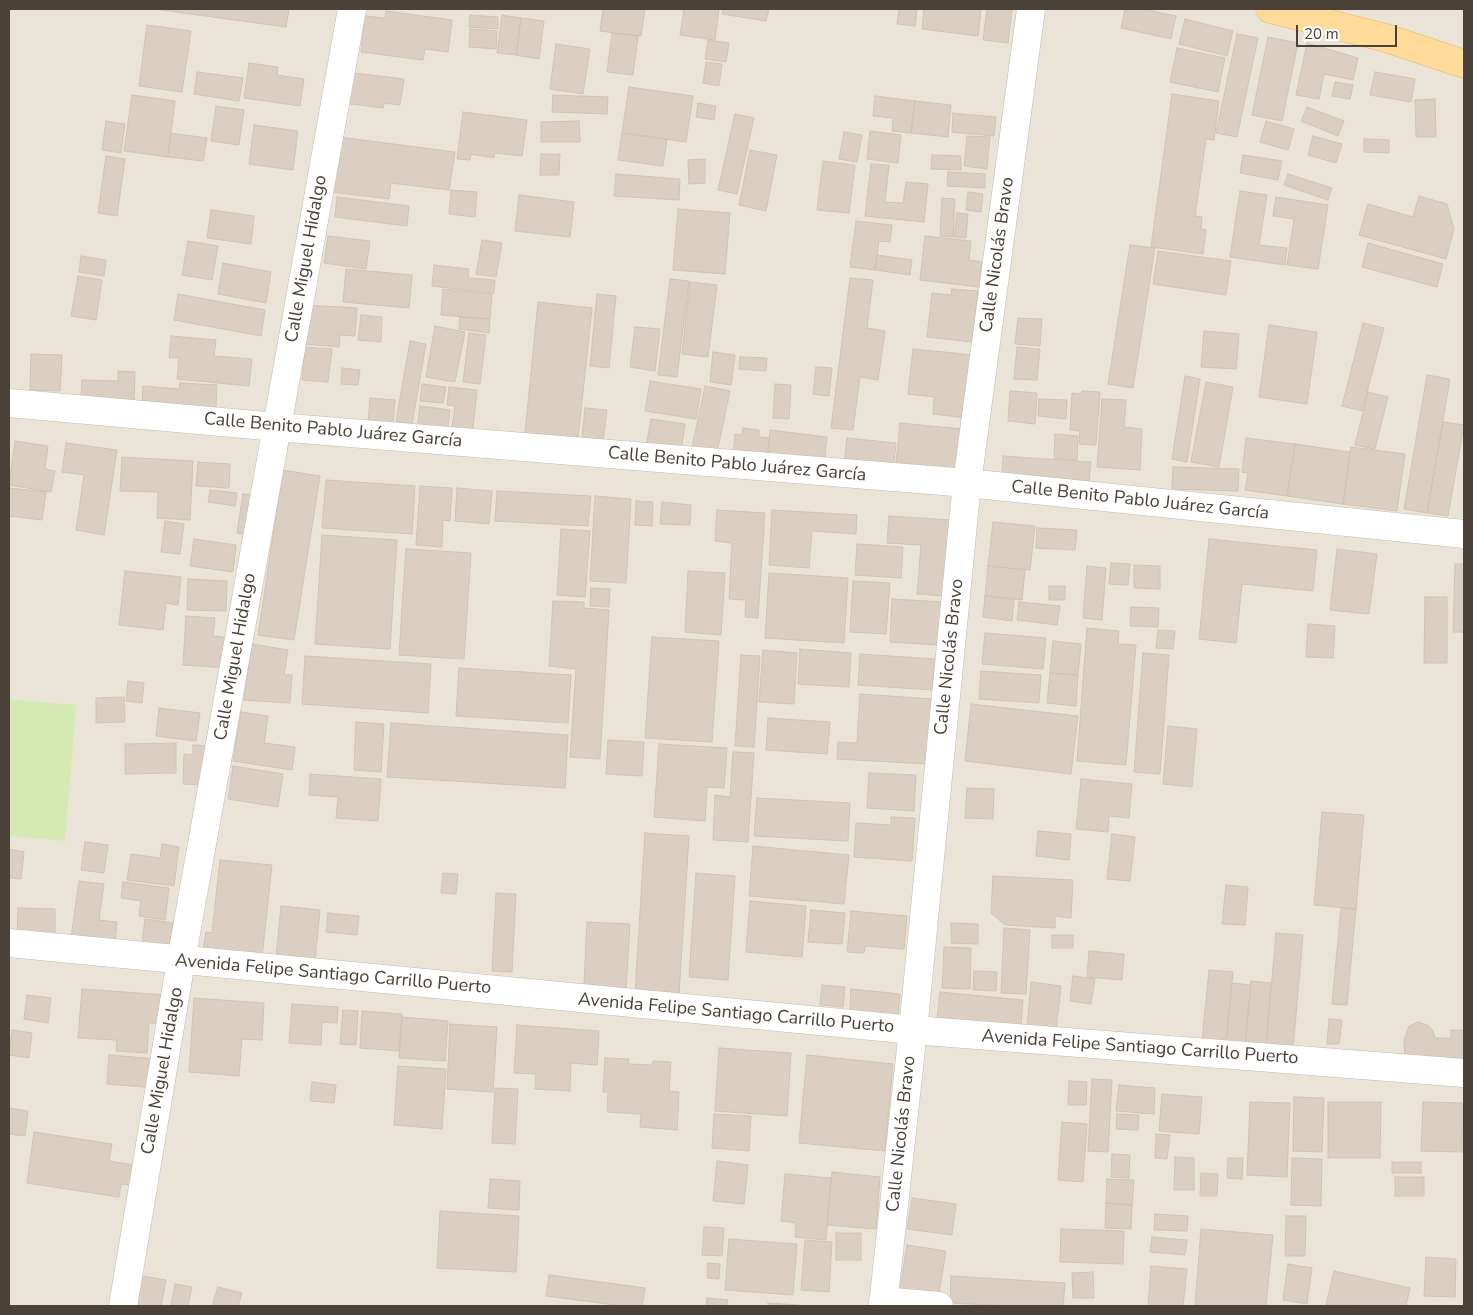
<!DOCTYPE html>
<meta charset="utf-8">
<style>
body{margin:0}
#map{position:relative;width:1473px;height:1315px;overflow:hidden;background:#f5f1ea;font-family:"Nunito Sans",sans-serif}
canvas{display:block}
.frame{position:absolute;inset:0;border:10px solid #4a4238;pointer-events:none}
.scale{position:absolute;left:1296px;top:25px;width:101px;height:22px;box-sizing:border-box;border:2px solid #4a4238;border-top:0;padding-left:6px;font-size:15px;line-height:18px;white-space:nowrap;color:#4a4238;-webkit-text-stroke:4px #fff;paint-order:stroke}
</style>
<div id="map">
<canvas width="1473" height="1315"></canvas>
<div class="frame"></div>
<div class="scale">20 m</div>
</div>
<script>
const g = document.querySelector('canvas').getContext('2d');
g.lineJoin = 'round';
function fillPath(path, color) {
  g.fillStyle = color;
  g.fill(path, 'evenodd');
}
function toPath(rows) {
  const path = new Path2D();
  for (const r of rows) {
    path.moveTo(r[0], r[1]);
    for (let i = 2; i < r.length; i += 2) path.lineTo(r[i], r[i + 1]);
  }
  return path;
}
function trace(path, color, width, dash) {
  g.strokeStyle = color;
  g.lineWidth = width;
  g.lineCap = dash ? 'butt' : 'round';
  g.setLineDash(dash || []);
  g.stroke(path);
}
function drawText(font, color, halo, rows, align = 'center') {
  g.font = font + ' "Nunito Sans",sans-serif';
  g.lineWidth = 5;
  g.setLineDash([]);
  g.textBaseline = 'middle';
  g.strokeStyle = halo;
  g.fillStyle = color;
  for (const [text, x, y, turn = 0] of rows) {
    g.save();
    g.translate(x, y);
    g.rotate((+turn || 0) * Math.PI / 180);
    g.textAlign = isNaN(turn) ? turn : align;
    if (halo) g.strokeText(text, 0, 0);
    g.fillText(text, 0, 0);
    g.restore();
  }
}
const residential = toPath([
 [9,9,1464,9,1464,1306,9,1306]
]);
const green = toPath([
 [9,699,76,705,65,841,9,836]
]);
const building = toPath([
 [154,9,289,9,286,27,154,9],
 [603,9,645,9,641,36,600,31,603,9],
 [684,9,719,9,715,40,680,35,684,9],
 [723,9,769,9,766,21,722,14,723,9],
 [899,9,917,9,915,26,897,24,899,9],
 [924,9,981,9,978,36,922,29,924,9],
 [987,9,1012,9,1008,43,983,40,987,9],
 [1125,9,1142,9,1176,16,1171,39,1121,28,1125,9],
 [386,11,452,20,448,52,425,49,423,60,361,52,365,16,385,18,386,11],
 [470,15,498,17,498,29,469,27,470,15],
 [502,15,521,18,516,55,497,53,502,15],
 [521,18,544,21,539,59,516,55,521,18],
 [1185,19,1233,31,1227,56,1179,44,1185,19],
 [147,25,191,31,182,92,139,86,147,25],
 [470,29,497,31,496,49,469,47,470,29],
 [612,33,638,36,633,75,607,72,612,33],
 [1237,34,1258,38,1237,137,1216,133,1237,34],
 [1268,37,1298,43,1282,121,1252,115,1268,37],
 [708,40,729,43,726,62,705,59,708,40],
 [1307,43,1358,58,1353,80,1324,74,1319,99,1296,95,1307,43],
 [556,44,590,49,583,94,550,89,556,44],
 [1177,48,1225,58,1218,92,1170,82,1177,48],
 [706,62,722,64,719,86,703,83,706,62],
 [249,63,278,67,277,75,304,79,300,106,244,98,249,63],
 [197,72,243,78,239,101,194,94,197,72],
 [347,72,404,79,400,105,384,103,383,108,343,103,347,72],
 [1375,72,1415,79,1411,102,1370,95,1375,72],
 [1335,82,1353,85,1350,99,1332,96,1335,82],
 [629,87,693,96,686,142,622,133,629,87],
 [1172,94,1219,101,1214,140,1206,139,1195,216,1202,217,1201,229,1206,230,1203,254,1151,247,1172,94],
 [132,95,175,101,168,157,124,151,132,95],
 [553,95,608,97,607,114,552,112,553,95],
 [875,96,915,101,911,133,892,131,893,118,873,116,875,96],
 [1435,99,1436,137,1416,137,1415,100,1435,99],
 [915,101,951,105,948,137,911,133,915,101],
 [698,103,716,106,714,120,696,117,698,103],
 [216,106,244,110,239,145,211,141,216,106],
 [1307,107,1344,121,1338,136,1301,121,1307,107],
 [463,112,527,120,522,156,495,153,494,158,471,154,470,160,457,159,463,112],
 [953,113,996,117,994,136,952,132,953,113],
 [735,114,754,118,737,194,718,190,735,114],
 [106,121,125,124,121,153,102,150,106,121],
 [579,121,580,142,541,142,541,122,579,121],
 [1266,121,1294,129,1288,150,1260,142,1266,121],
 [254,125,298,131,293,170,249,164,254,125],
 [870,131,901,135,898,163,867,159,870,131],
 [844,132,862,135,857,162,839,159,844,132],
 [170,133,207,138,203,161,168,157,170,133],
 [622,133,667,139,663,166,618,160,622,133],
 [967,136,990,137,987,169,964,166,967,136],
 [1313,136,1342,144,1336,163,1308,155,1313,136],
 [339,137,455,152,449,190,391,183,389,199,332,192,339,137],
 [1364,139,1389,140,1389,153,1364,152,1364,139],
 [750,150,777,155,766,211,739,205,750,150],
 [541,154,560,154,559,175,540,175,541,154],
 [932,155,961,156,961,170,931,169,932,155],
 [1243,155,1282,161,1278,180,1240,173,1243,155],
 [106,156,125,159,117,216,98,213,106,156],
 [705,159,705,183,689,184,688,160,705,159],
 [823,161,855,165,849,213,817,210,823,161],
 [871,164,889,165,885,202,903,203,906,182,928,184,924,222,865,216,871,164],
 [948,172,985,174,985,188,947,186,948,172],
 [616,174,680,179,679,200,614,196,616,174],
 [1288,174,1332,188,1328,200,1284,185,1288,174],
 [451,190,477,192,475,217,449,214,451,190],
 [1240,191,1267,195,1259,245,1287,248,1285,265,1230,257,1240,191],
 [968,192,983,194,981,212,966,210,968,192],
 [519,195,574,202,570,237,515,231,519,195],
 [1419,196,1447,204,1454,229,1446,259,1359,235,1368,204,1413,217,1419,196],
 [337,197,409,206,407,226,335,217,337,197],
 [1276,197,1328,205,1318,269,1287,265,1294,219,1273,216,1276,197],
 [942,198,955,199,953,237,940,236,942,198],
 [678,209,730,213,725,274,673,270,678,209],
 [211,210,254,216,251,244,207,238,211,210],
 [957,213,968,214,966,238,954,237,957,213],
 [856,221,892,225,890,242,879,241,875,270,850,267,856,221],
 [328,236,370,241,366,269,324,263,328,236],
 [925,236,971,241,969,260,982,262,979,287,920,280,925,236],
 [482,240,502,243,496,277,476,274,482,240],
 [188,241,218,246,212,280,182,275,188,241],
 [1368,243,1443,264,1437,287,1362,267,1368,243],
 [1130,245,1155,248,1133,388,1108,384,1130,245],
 [1158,251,1231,261,1226,295,1153,284,1158,251],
 [877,255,912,260,910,275,875,270,877,255],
 [81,256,106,260,104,276,79,272,81,256],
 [223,263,271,272,266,303,218,294,223,263],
 [434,265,469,269,468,278,495,280,494,293,432,286,434,265],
 [346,269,412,275,409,308,343,302,346,269],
 [78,276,102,280,96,320,71,316,78,276],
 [850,278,873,280,867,328,885,331,878,380,860,377,853,430,831,428,850,278],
 [670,279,689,281,677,377,658,375,670,279],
 [690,282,717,285,708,357,682,354,690,282],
 [443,289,492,294,490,319,441,315,443,289],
 [952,289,978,291,972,342,927,337,932,293,951,295,952,289],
 [178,294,265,310,261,336,174,320,178,294],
 [597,294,616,296,609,368,590,366,597,294],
 [538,302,592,308,578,438,525,433,538,302],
 [307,305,357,308,355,336,340,335,339,347,304,344,307,305],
 [361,315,382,317,381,342,358,340,361,315],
 [460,317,490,319,489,333,459,329,460,317],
 [1018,318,1042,319,1040,346,1015,344,1018,318],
 [1363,323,1384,328,1362,411,1342,406,1363,323],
 [1269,325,1317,332,1307,404,1259,397,1269,325],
 [435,326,465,332,455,382,426,377,435,326],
 [635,327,660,329,655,371,630,367,635,327],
 [1204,331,1239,334,1236,369,1201,367,1204,331],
 [469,333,486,335,480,384,463,382,469,333],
 [171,336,216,340,214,356,252,359,249,386,177,379,179,358,169,358,171,336],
 [410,341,426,344,412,424,396,421,410,341],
 [305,347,332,349,328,382,302,380,305,347],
 [1017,347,1040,349,1037,380,1014,379,1017,347],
 [913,349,974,355,967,418,933,414,934,397,908,394,913,349],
 [713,352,735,355,731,385,710,382,713,352],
 [31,354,62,355,60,391,30,390,31,354],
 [740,357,767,358,766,371,739,369,740,357],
 [816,367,832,368,829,396,813,394,816,367],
 [342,368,360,370,358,385,341,384,342,368],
 [118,371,135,372,134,401,81,399,82,380,118,381,118,371],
 [1427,375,1450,379,1427,513,1404,509,1427,375],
 [1185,376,1200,379,1187,462,1172,459,1185,376],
 [650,381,701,389,696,419,645,411,650,381],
 [1206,382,1233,387,1219,467,1191,462,1206,382],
 [180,383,217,385,216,408,142,404,143,386,179,389,180,383],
 [422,384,446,387,443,403,420,401,422,384],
 [775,384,791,385,789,419,773,418,775,384],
 [705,386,730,391,716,457,691,452,705,386],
 [449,387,477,390,472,438,451,435,455,406,447,405,449,387],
 [1010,391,1037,393,1035,424,1008,421,1010,391],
 [1082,391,1100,392,1096,445,1079,444,1080,431,1070,430,1072,393,1082,394,1082,391],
 [1368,392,1388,397,1375,449,1355,445,1368,392],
 [370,398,395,400,393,425,368,424,370,398],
 [1039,399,1067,400,1066,419,1038,416,1039,399],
 [1102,399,1126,400,1124,427,1142,429,1140,470,1097,467,1102,399],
 [420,406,450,410,447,435,417,432,420,406],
 [585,408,607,410,603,441,582,438,585,408],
 [651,419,685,424,681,452,646,447,651,419],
 [1443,422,1464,425,1448,516,1427,513,1443,422],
 [900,423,962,429,956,480,895,473,900,423],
 [743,428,759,430,759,437,770,438,767,459,733,456,735,434,742,435,743,428],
 [770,430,827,437,824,465,767,459,770,430],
 [1055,434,1078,436,1077,460,1054,458,1055,434],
 [847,438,896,443,893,470,844,464,847,438],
 [1246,438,1295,444,1287,496,1245,490,1248,473,1242,472,1246,438],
 [15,441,48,446,45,469,55,471,51,492,9,485,15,441],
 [66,443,117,450,104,535,76,530,84,475,62,472,66,443],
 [1295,444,1350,452,1343,504,1287,496,1295,444],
 [1351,447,1405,454,1397,511,1343,504,1351,447],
 [1003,456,1091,462,1089,481,1002,475,1003,456],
 [122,457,193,461,190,520,157,518,158,492,120,491,122,457],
 [198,462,230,464,229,488,196,486,198,462],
 [1173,467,1239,469,1238,491,1172,489,1173,467],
 [283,470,320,476,294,640,258,635,283,470],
 [326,480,415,486,412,534,322,528,326,480],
 [420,486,452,488,450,521,443,520,442,547,416,545,420,486],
 [9,488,46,492,42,520,9,516,9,488],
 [457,488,492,491,489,524,455,521,457,488],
 [210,490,237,493,235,506,208,502,210,490],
 [497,491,591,496,588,526,495,521,497,491],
 [243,494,259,496,254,535,237,533,243,494],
 [595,496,631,499,626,583,590,581,595,496],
 [636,501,653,502,652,526,635,525,636,501],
 [662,502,691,505,690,525,660,524,662,502],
 [717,510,765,513,758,618,745,617,746,600,729,599,732,543,715,541,717,510],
 [772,510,857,515,856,534,812,531,809,568,769,565,772,510],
 [889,516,950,520,945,596,917,594,921,545,887,543,889,516],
 [165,521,184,524,180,554,161,552,165,521],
 [993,522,1035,526,1030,570,988,566,993,522],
 [1037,528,1077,530,1075,550,1036,548,1037,528],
 [561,529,590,531,585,597,557,595,561,529],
 [322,535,397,540,390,649,315,644,322,535],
 [194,539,236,545,233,572,190,566,194,539],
 [1209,539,1317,550,1313,591,1242,584,1236,643,1199,639,1209,539],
 [857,544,903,547,901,578,855,575,857,544],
 [406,549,471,553,464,659,399,655,406,549],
 [1337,549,1377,554,1369,614,1330,610,1337,549],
 [1111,563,1130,564,1128,585,1109,584,1111,563],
 [1455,564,1464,564,1464,632,1453,632,1455,564],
 [1134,565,1160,566,1160,589,1134,588,1134,565],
 [988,566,1025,570,1022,600,985,596,988,566],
 [1087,566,1106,568,1102,620,1083,618,1087,566],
 [125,571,181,577,178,605,166,603,163,630,119,625,125,571],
 [688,571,725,573,721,635,685,632,688,571],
 [769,573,848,578,844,643,765,638,769,573],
 [188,579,227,581,226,611,187,610,188,579],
 [853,581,890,583,886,634,850,632,853,581],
 [1049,586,1065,586,1065,600,1049,600,1049,586],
 [591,588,610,589,609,607,590,606,591,588],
 [985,596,1014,599,1012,621,983,617,985,596],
 [1425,597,1447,597,1447,663,1424,663,1425,597],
 [892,599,943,602,940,645,890,642,892,599],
 [553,601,584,602,584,608,609,610,600,759,570,757,576,669,549,666,553,601],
 [1019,602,1060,606,1057,625,1017,620,1019,602],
 [1131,607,1159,608,1158,627,1130,626,1131,607],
 [186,616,215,618,213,636,231,638,228,668,183,665,186,616],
 [1308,624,1335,626,1333,658,1306,657,1308,624],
 [1087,628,1119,631,1118,644,1136,645,1126,765,1077,761,1087,628],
 [1158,630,1175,631,1173,649,1156,648,1158,630],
 [985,633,1046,638,1043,669,982,664,985,633],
 [652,637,719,641,712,742,645,738,652,637],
 [1053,641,1081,644,1078,675,1050,673,1053,641],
 [252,644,288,650,284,675,292,675,290,703,244,700,252,644],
 [800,649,851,653,849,687,798,684,800,649],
 [763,650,797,653,794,704,759,702,763,650],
 [1143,653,1169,655,1160,774,1134,772,1143,653],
 [860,654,935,659,933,690,858,685,860,654],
 [741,655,760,656,754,747,735,746,741,655],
 [305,656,431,664,428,713,302,704,305,656],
 [459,668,571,675,568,723,456,716,459,668],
 [981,671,1041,675,1039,703,979,699,981,671],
 [1050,673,1078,675,1076,706,1047,703,1050,673],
 [128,681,144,683,142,703,126,701,128,681],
 [860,694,932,699,927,764,837,759,838,742,857,743,860,694],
 [124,697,125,722,96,723,96,698,124,697],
 [971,704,1078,716,1071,774,965,761,971,704],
 [159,708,200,713,196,741,156,736,159,708],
 [241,712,268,716,264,743,295,747,292,770,233,761,241,712],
 [768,718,830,722,827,754,766,750,768,718],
 [356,722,384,724,381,772,354,770,356,722],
 [391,723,568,735,565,788,387,777,391,723],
 [1168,726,1197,729,1192,787,1163,784,1168,726],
 [608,740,644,742,642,776,606,774,608,740],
 [176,743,176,773,125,774,125,744,176,743],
 [659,744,727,748,724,788,707,787,705,821,654,817,659,744],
 [193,745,213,746,203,785,183,784,184,754,193,755,193,745],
 [733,752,754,753,748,842,713,840,715,795,730,797,733,752],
 [233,766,283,774,278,807,228,799,233,766],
 [869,773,916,775,914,811,867,808,869,773],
 [310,774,381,779,378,821,336,818,338,797,309,795,310,774],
 [1081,779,1132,784,1129,818,1109,816,1108,832,1076,829,1081,779],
 [967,788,994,789,993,819,965,818,967,788],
 [757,798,850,803,848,841,754,836,757,798],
 [1322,812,1364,815,1356,909,1314,905,1322,812],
 [891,817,915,818,912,861,854,857,856,823,891,825,891,817],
 [1038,831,1071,834,1069,860,1036,856,1038,831],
 [645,833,689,836,679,995,635,992,645,833],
 [1112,834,1135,837,1130,881,1107,879,1112,834],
 [85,842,108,845,104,873,81,870,85,842],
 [162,844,179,847,174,886,127,880,131,854,160,858,162,844],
 [753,846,849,855,844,904,749,896,753,846],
 [9,849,24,852,21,879,9,878,9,849],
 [220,860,272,865,262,957,203,951,206,932,212,933,220,860],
 [443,873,458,874,456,894,441,893,443,873],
 [696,873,735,876,728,980,689,977,696,873],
 [993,876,1073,880,1071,918,1055,916,1055,928,1005,925,991,913,993,876],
 [79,881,104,884,99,920,117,922,114,951,70,945,79,881],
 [123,882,169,888,165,920,139,916,141,901,121,898,123,882],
 [1226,885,1248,887,1245,925,1222,924,1226,885],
 [496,893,516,894,512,972,492,971,496,893],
 [750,901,806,906,802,957,746,952,750,901],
 [281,906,320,910,315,961,276,957,281,906],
 [18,908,55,909,55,941,17,940,18,908],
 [1341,908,1356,909,1347,1005,1332,1004,1341,908],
 [811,910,845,913,842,944,808,942,811,910],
 [851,911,907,916,904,949,865,946,864,953,847,952,851,911],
 [328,913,359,916,357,935,326,932,328,913],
 [145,919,173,923,169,954,141,951,145,919],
 [587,922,630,924,626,988,584,985,587,922],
 [951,923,978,924,978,944,951,943,951,923],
 [1004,928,1030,930,1026,994,1001,993,1004,928],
 [1276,933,1303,935,1293,1049,1266,1047,1276,933],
 [1052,935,1073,935,1073,948,1052,948,1052,935],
 [944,947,971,948,970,989,942,988,944,947],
 [1089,951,1124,954,1122,980,1087,977,1089,951],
 [1209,970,1233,972,1226,1043,1202,1041,1209,970],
 [974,971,997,972,996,991,973,990,974,971],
 [1073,976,1095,979,1091,1004,1070,1001,1073,976],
 [1251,981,1271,983,1266,1047,1245,1045,1251,981],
 [1031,982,1061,986,1056,1031,1027,1028,1031,982],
 [1232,983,1251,985,1245,1045,1226,1043,1232,983],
 [822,985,845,987,843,1007,820,1005,822,985],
 [82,989,167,995,165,1024,149,1023,147,1053,116,1051,117,1040,78,1038,82,989],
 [851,989,900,994,898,1016,850,1012,851,989],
 [940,992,1023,1000,1021,1026,937,1019,940,992],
 [27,995,51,998,48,1023,24,1019,27,995],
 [194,998,264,1003,262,1040,242,1039,239,1076,189,1072,194,998],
 [292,1004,338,1007,337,1023,322,1022,321,1045,289,1043,292,1004],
 [343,1010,358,1011,356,1045,340,1044,343,1010],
 [362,1011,402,1014,399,1051,360,1048,362,1011],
 [402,1017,448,1021,445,1061,399,1058,402,1017],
 [1329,1019,1342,1020,1339,1044,1327,1044,1329,1019],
 [1418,1022,1429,1026,1433,1031,1435,1038,1451,1038,1451,1030,1464,1030,1464,1060,1405,1056,1404,1040,1409,1026,1418,1022],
 [450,1024,497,1027,493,1092,447,1089,450,1024],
 [517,1025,599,1031,597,1065,571,1063,570,1091,535,1089,536,1074,514,1073,517,1025],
 [12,1030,32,1033,29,1058,9,1055,12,1030],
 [719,1048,791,1053,787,1116,715,1111,719,1048],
 [109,1055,158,1059,156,1088,107,1084,109,1055],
 [807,1055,893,1064,885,1151,799,1143,807,1055],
 [605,1058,629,1059,628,1064,652,1065,653,1061,671,1062,669,1091,679,1092,677,1130,640,1127,641,1114,607,1112,608,1092,603,1092,605,1058],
 [398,1066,446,1069,442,1129,394,1125,398,1066],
 [1092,1079,1112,1080,1108,1152,1088,1151,1092,1079],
 [1069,1081,1087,1082,1086,1105,1068,1105,1069,1081],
 [312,1082,336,1085,334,1103,310,1101,312,1082],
 [1119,1085,1155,1088,1154,1114,1116,1111,1119,1085],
 [495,1088,518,1089,515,1144,492,1143,495,1088],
 [1162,1094,1202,1097,1199,1134,1159,1131,1162,1094],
 [1294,1097,1324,1098,1322,1152,1293,1151,1294,1097],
 [1250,1102,1290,1103,1287,1177,1247,1175,1250,1102],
 [1328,1102,1381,1102,1380,1158,1328,1158,1328,1102],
 [1423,1102,1463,1103,1462,1152,1421,1151,1423,1102],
 [9,1108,28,1111,25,1136,9,1134,9,1108],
 [714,1114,751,1116,749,1151,712,1148,714,1114],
 [1117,1114,1139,1115,1138,1130,1116,1129,1117,1114],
 [1062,1122,1087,1124,1083,1182,1058,1180,1062,1122],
 [34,1132,112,1144,109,1161,134,1165,132,1185,121,1184,119,1197,27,1183,34,1132],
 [1156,1134,1170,1135,1167,1159,1155,1158,1156,1134],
 [1112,1154,1130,1155,1129,1178,1111,1177,1112,1154],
 [1175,1157,1194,1158,1194,1190,1174,1190,1175,1157],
 [1228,1158,1243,1158,1242,1179,1227,1178,1228,1158],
 [1292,1158,1322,1159,1321,1206,1291,1205,1292,1158],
 [717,1161,748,1165,744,1204,713,1201,717,1161],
 [1392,1162,1421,1162,1421,1173,1392,1173,1392,1162],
 [832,1172,880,1177,876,1229,827,1225,832,1172],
 [1201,1173,1218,1174,1217,1196,1200,1196,1201,1173],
 [785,1174,831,1178,826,1240,795,1237,796,1223,781,1221,785,1174],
 [1395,1177,1424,1177,1424,1196,1395,1196,1395,1177],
 [490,1179,520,1181,519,1210,488,1208,490,1179],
 [1107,1179,1134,1180,1132,1205,1106,1203,1107,1179],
 [912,1198,956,1204,952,1235,907,1229,912,1198],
 [1106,1203,1132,1205,1131,1229,1105,1228,1106,1203],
 [440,1211,519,1216,516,1272,437,1268,440,1211],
 [1155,1214,1188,1216,1187,1231,1154,1230,1155,1214],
 [1286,1216,1306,1216,1305,1256,1285,1256,1286,1216],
 [704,1227,724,1228,722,1256,702,1255,704,1227],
 [1061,1229,1124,1231,1123,1264,1060,1262,1061,1229],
 [1201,1229,1273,1235,1266,1306,1195,1306,1201,1229],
 [836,1233,861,1233,861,1260,836,1260,836,1233],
 [1152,1237,1187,1240,1185,1255,1150,1252,1152,1237],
 [729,1239,797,1244,793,1295,725,1290,729,1239],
 [805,1240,832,1242,829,1292,801,1290,805,1240],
 [907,1245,946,1251,938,1300,899,1294,907,1245],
 [1426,1257,1456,1259,1455,1297,1424,1296,1426,1257],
 [708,1263,720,1264,719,1279,707,1278,708,1263],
 [1288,1264,1312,1268,1307,1304,1283,1300,1288,1264],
 [1151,1266,1187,1269,1183,1306,1148,1306,1151,1266],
 [1334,1271,1410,1288,1406,1306,1326,1305,1334,1271],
 [1093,1272,1094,1298,1073,1298,1072,1273,1093,1272],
 [549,1275,645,1288,642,1306,623,1306,546,1296,549,1275],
 [142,1276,166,1280,161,1306,136,1306,142,1276],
 [951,1276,1065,1283,1063,1306,1010,1306,950,1303,951,1276],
 [175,1284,192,1287,188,1306,171,1306,175,1284],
 [218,1287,242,1293,238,1306,212,1306,218,1287],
 [707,1298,728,1300,727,1306,706,1306,707,1298],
 [768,1303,812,1306,768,1306,768,1303]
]);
const minor = toPath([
 [9,403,277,427,967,483,1464,534],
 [9,943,913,1030,1464,1073],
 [883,1301,939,1306],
 [123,1306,181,961,352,9],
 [883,1306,913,1030,967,483,1031,9]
]);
const major = toPath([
 [1270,9,1386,38,1464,64]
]);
const streetNames = [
 ["Calle Nicolás Bravo",998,255,-82],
 ["Calle Miguel Hidalgo",307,259,-80],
 ["Calle Benito Pablo Juárez García",333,431,5],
 ["Calle Benito Pablo Juárez García",737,465,5],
 ["Calle Benito Pablo Juárez García",1140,501,6],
 ["Calle Miguel Hidalgo",236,657,-80],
 ["Calle Nicolás Bravo",950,657,-84],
 ["Avenida Felipe Santiago Carrillo Puerto",333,975,5],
 ["Avenida Felipe Santiago Carrillo Puerto",736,1014,5],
 ["Avenida Felipe Santiago Carrillo Puerto",1140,1048,4],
 ["Calle Miguel Hidalgo",163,1071,-80],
 ["Calle Nicolás Bravo",902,1134,-84]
];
fillPath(residential, '#e9e3d8');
fillPath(green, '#d5eab3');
fillPath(building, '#dacfc2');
trace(building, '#d2c4b2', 1);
trace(minor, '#c4bbaf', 29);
trace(major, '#e7b867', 29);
trace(minor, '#fff', 28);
trace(major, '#ffdb9a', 28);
drawText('18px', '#4a4238', '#fff', streetNames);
</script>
